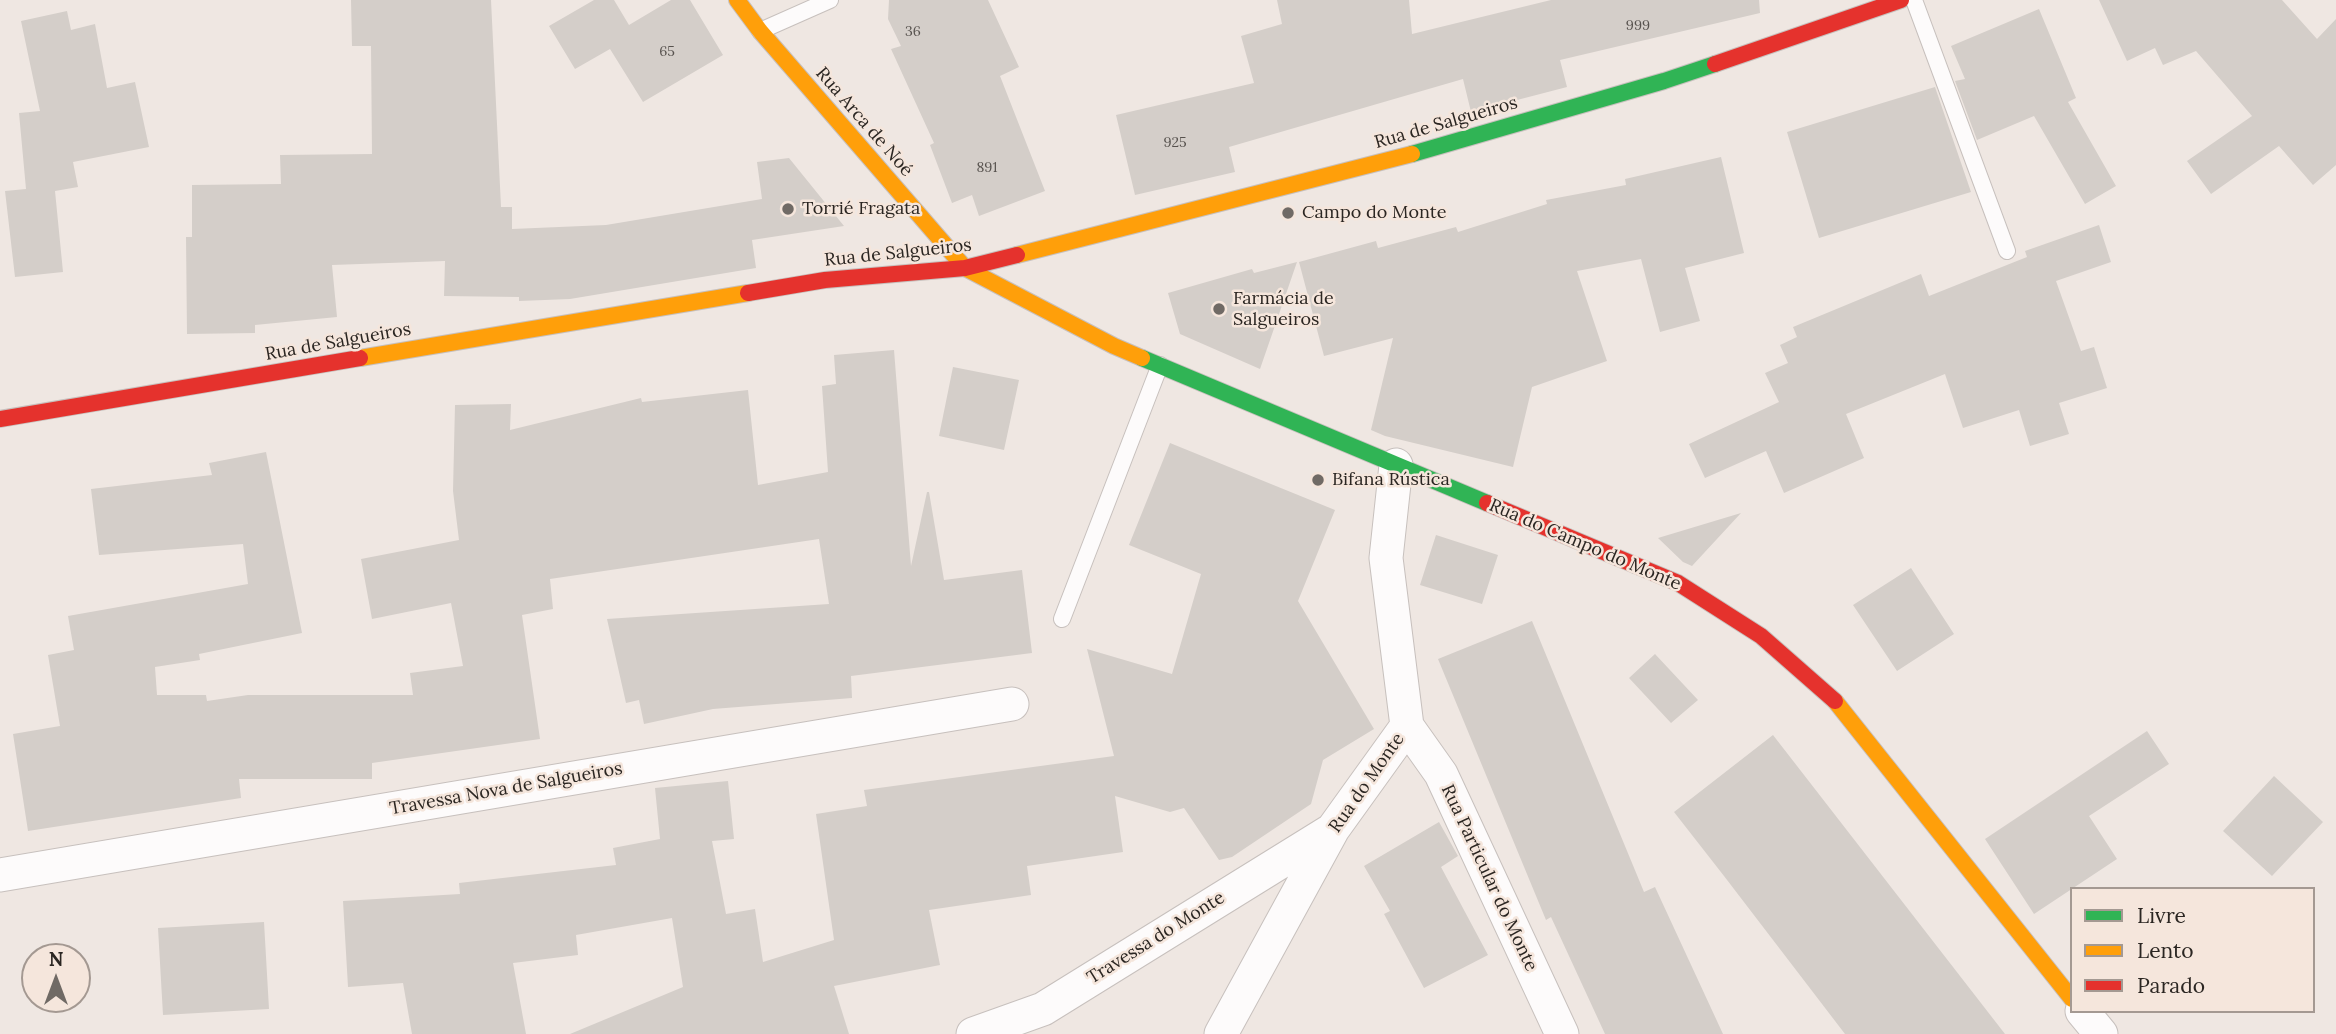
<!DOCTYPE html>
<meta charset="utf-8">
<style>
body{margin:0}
#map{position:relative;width:2336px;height:1034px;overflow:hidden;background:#efe7e2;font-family:Lora,serif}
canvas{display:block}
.legend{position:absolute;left:2070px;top:887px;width:245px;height:126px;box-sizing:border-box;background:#f5e6dc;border:2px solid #a49992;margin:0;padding:9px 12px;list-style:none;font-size:21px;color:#2b2622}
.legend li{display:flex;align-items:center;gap:14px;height:35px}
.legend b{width:35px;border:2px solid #a49992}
.north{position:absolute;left:21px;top:943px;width:70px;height:70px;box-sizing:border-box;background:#f5e6dc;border:2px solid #a49992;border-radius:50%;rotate:0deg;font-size:19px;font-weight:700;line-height:28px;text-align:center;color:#2b2622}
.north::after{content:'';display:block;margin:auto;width:24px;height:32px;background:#706a65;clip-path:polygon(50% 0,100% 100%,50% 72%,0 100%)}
</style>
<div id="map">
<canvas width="2336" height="1034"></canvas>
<ul class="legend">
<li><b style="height:9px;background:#30b455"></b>Livre</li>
<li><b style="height:9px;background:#ff9f0a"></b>Lento</li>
<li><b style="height:9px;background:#e5322d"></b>Parado</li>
</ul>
<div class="north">N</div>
</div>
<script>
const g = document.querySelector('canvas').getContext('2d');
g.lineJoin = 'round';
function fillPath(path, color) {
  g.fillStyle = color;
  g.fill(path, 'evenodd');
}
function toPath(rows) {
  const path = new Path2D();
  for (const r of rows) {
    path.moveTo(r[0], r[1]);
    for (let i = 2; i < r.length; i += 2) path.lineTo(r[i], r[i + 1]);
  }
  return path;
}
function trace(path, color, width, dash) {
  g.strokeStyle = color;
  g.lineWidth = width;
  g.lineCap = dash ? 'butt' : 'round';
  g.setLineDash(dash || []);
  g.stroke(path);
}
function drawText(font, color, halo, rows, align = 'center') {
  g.font = font + ' Lora,serif';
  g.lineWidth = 5;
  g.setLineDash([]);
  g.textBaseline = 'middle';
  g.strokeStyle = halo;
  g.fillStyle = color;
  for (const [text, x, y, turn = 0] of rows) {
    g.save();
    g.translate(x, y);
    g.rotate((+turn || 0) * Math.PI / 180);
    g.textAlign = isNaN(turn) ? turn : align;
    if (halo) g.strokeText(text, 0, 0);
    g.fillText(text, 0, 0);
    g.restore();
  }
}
const building = toPath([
 [351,0,491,0,501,207,512,207,512,229,606,225,762,199,757,162,789,158,844,226,752,240,756,268,570,299,519,301,519,297,444,296,445,261,332,265,337,317,255,325,255,333,187,334,186,237,192,237,192,185,281,184,280,155,372,154,371,46,352,46],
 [594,0,614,0,629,25,671,0,690,0,723,55,643,102,610,49,575,69,549,26],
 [889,0,988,0,1019,67,1000,76,1045,191,979,216,972,195,952,203,930,145,934,143,891,49,901,46,888,19],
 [1277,0,1409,0,1412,34,1551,0,1759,0,1760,13,1560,60,1567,87,1471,112,1463,79,1229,147,1235,172,1135,195,1116,115,1254,83,1241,36,1282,24],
 [2099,0,2282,0,2317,39,2336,19,2336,165,2313,185,2279,146,2211,194,2187,161,2252,116,2196,51,2163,65,2155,48,2127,61],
 [2039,9,2076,98,2068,102,2116,186,2085,204,2034,116,1977,140,1955,81,1965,79,1951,46],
 [67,11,71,30,95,24,107,88,135,82,149,147,73,162,78,187,55,191,63,272,15,277,5,191,26,189,19,113,40,111,21,21],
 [1935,87,1971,192,1819,238,1787,132],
 [1721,157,1744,253,1685,268,1700,321,1660,332,1641,259,1577,271,1607,361,1532,387,1513,467,1385,436,1371,430,1393,338,1324,356,1299,262,1376,241,1378,248,1456,227,1458,232,1547,204,1546,200,1626,185,1625,179],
 [2099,225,2111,262,2056,281,2081,351,2094,347,2107,388,2059,403,2069,434,2030,446,2019,410,1963,428,1945,374,1846,414,1864,458,1784,493,1766,451,1705,478,1689,444,1779,402,1765,373,1788,363,1780,345,1797,337,1793,327,1921,274,1929,296,2027,257,2025,251],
 [1297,262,1260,369,1180,334,1168,293,1252,269,1254,273],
 [894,350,911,566,927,492,929,492,944,580,1022,570,1032,653,851,676,852,698,713,709,644,724,639,700,626,703,607,619,829,604,819,539,550,579,553,609,522,615,540,739,372,763,372,779,239,779,241,798,28,831,13,734,60,726,48,655,74,650,68,616,248,584,243,544,99,555,91,489,212,475,209,463,266,452,302,633,199,654,200,660,155,667,157,695,206,695,207,701,248,695,413,695,410,673,463,666,451,603,372,619,361,559,459,540,453,491,455,405,511,404,510,430,641,398,642,402,748,390,758,485,828,472,822,386,836,384,834,355],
 [953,367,1019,380,1004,450,939,436],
 [1170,443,1335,510,1298,601,1374,729,1323,760,1311,804,1232,857,1219,860,1184,808,1170,812,1115,796,1123,852,1027,866,1031,895,929,910,940,965,834,986,849,1034,570,1034,683,987,672,918,576,935,578,955,513,963,526,1034,412,1034,403,983,348,987,343,901,460,894,459,883,616,865,613,848,660,839,655,788,728,781,734,839,712,841,726,914,755,909,763,962,834,940,816,814,867,806,864,790,1114,756,1087,649,1172,674,1201,574,1129,545],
 [1741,513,1692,566,1683,562,1658,538],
 [1436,535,1498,555,1482,604,1420,585],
 [1911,568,1954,634,1897,671,1853,605],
 [1532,621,1644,892,1655,887,1723,1034,1605,1034,1551,917,1546,920,1438,659],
 [1655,654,1698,700,1671,723,1629,678],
 [2147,731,2169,764,2089,816,2117,859,2034,914,1985,839],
 [1773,735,2005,1034,1845,1034,1724,876,1674,812],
 [2274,776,2323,822,2272,876,2223,831],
 [1439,822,1458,856,1441,867,1488,955,1424,988,1384,914,1390,911,1364,866],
 [264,922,269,1009,163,1015,158,928]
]);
const lane = toPath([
 [1914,0,2007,251],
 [760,31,830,0],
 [1062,619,1160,365]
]);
const street = toPath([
 [1407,726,1441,774,1562,1034],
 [0,875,1012,704],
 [2082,1011,2101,1034],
 [973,1034,1043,1009,1332,830],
 [1221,1034,1333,829,1407,726,1386,558,1396,465]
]);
const fast = toPath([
 [1412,154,1664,81,1715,64],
 [1142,358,1487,503]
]);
const slow = toPath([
 [737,0,760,31,965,268,1114,346,1142,358],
 [1017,255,1412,154],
 [360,358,748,293],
 [1835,701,2072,999]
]);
const jam = toPath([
 [1715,64,1901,0],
 [748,293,825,280,965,268,1017,255],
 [0,419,360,358],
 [1487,503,1678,583,1761,636,1835,701]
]);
const markers = [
 [788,209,7,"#706a65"],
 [1288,213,7,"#706a65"],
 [1219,309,7,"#706a65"],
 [1318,480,7,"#706a65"]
];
const numberNames = [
 ["999",1638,26],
 ["36",913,32],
 ["65",667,52],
 ["925",1175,143],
 ["891",987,168]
];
const streetNames = [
 ["Rua Arca de Noé",864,122,49],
 ["Rua de Salgueiros",1446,123,-16],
 ["Rua de Salgueiros",898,253,-6],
 ["Rua de Salgueiros",338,342,-10],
 ["Rua do Campo do Monte",1585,545,23],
 ["Rua do Monte",1367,783,-55],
 ["Travessa Nova de Salgueiros",506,789,-10],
 ["Rua Particular do Monte",1489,878,65],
 ["Travessa do Monte",1156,938,-32]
];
const poiNames = [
 ["Torrié Fragata",802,209],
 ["Campo do Monte",1302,213],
 ["Farmácia de",1233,299],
 ["Salgueiros",1233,320],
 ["Bifana Rústica",1332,480]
];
fillPath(building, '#d4cec9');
trace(lane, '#c7c0bd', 18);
trace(street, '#c7c0bd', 35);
trace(fast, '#c7c0bd', 18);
trace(slow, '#c7c0bd', 18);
trace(jam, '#c7c0bd', 18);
trace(lane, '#fdfbfb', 16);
trace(street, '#fdfbfb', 33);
trace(fast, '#30b455', 16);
trace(slow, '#ff9f0a', 16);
trace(jam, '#e5322d', 16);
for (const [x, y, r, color] of markers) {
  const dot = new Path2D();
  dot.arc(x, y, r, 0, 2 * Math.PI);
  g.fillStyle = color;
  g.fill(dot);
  trace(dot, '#f5e6dc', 2.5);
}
drawText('14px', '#57524e', null, numberNames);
drawText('18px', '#2b2622', '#f5e6dc', streetNames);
drawText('18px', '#2b2622', '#f5e6dc', poiNames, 'left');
</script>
